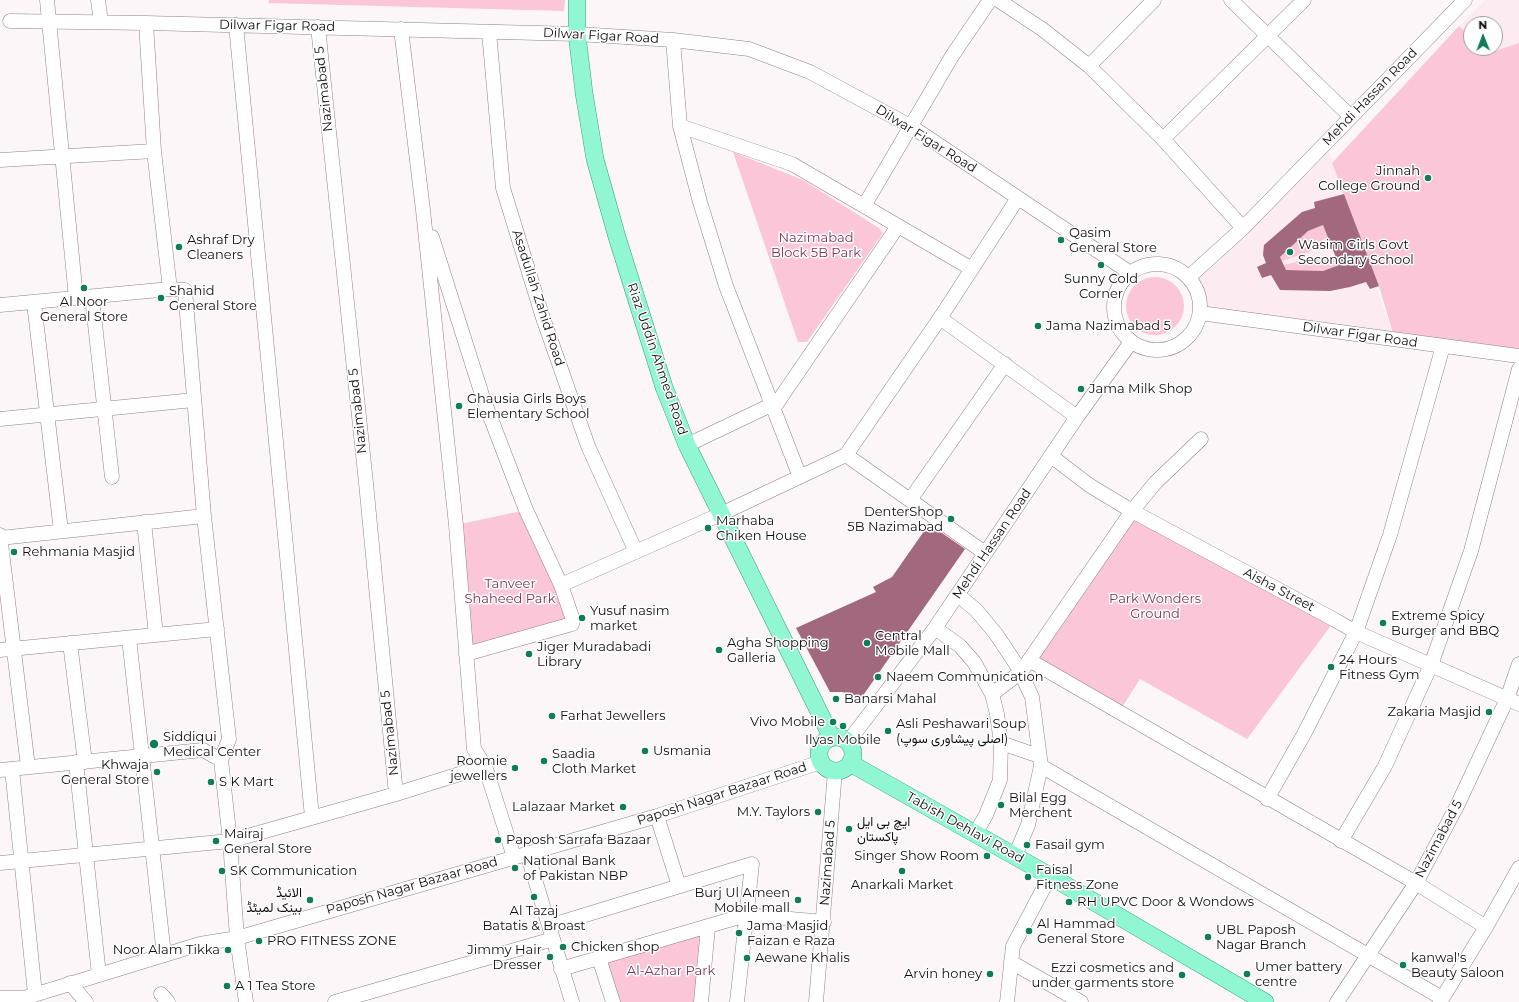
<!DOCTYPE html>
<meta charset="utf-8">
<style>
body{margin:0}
#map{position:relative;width:1519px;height:1002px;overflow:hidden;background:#fdf6f8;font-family:Montserrat,sans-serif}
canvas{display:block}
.north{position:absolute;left:1463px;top:16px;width:40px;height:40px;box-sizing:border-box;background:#fff;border:1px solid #a09e9f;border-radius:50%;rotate:359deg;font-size:11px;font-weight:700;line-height:16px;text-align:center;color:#120d0f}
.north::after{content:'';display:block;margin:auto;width:14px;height:18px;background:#0e7d59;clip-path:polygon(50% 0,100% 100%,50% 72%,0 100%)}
</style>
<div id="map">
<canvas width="1519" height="1002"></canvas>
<div class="north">N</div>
</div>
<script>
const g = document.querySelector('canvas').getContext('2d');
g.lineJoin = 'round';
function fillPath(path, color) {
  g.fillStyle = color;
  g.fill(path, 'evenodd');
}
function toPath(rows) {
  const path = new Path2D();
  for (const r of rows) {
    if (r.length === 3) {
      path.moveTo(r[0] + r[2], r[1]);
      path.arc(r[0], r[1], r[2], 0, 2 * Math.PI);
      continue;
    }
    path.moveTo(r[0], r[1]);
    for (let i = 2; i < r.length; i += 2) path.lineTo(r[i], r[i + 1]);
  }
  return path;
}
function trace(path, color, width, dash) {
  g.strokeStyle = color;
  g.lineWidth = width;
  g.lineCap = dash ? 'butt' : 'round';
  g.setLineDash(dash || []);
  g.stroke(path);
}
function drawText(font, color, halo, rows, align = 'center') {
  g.font = font + ' Montserrat,Vazirmatn,sans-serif';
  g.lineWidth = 3;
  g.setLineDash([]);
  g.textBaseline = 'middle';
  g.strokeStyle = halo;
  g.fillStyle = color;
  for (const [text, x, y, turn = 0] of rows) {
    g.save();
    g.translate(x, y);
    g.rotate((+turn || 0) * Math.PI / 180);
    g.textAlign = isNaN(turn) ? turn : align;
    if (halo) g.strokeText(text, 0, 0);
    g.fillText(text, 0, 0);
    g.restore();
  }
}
const built = toPath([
 [1485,0,1519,0,1519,43,1486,54,1480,48,1495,48,1495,24,1471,24,1471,38,1459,26],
 [1326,143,1395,340,1200,313,1197,290,1189,277]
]);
const green = toPath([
 [269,0,565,0,564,11,269,3],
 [1459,26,1471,38,1471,48,1480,48,1486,54,1519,43,1519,356,1395,340,1379,286,1332,163],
 [733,152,803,180,879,228,883,233,807,342,798,342],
 [1323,225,1328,236,1309,252,1282,261,1280,257,1308,231],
 [1336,257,1339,265,1323,271,1286,270,1284,265,1312,258],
 [1155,306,29],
 [526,510,572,624,466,654,456,525],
 [1132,511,1335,620,1247,739,1140,679,1119,712,1029,660],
 [708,927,701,1002,613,1002,599,958]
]);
const building = toPath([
 [1344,194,1379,286,1370,289,1366,282,1350,287,1330,291,1280,290,1271,275,1262,278,1257,267,1266,263,1263,255,1264,245,1302,212,1315,208,1314,202],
 [1323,225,1339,265,1323,271,1286,270,1280,257,1308,231],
 [929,524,965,549,862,697,842,692,830,692,796,628,876,592,873,587,892,577]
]);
const minor = toPath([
 [47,0,76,298],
 [98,0,101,22],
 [998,0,1042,29,1089,66,1163,139,1243,228],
 [1231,0,1351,117],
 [10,21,146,23,577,34,673,40,749,49,810,72,912,127,1129,272],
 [146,23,154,151,170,289],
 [236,25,312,817],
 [318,27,366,483,396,794],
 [401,29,423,210,456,525,474,749,485,766,514,857],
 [489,32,503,188,543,318,588,446,636,552],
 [673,40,680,126,700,202,726,286,800,477],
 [1089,66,1154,0],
 [680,126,792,164,972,269],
 [1163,139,1304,0],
 [0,160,154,151],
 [864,206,952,56,990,0],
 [432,237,483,398,526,510,561,585,573,620,572,624,466,654],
 [1157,307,43],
 [1189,277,1243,228,1465,0],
 [92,297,112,477],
 [34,303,61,531],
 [0,305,170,289,185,290,204,516,229,739,221,760],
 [1200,313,1519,356],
 [940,318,1077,417],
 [773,409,898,226],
 [0,419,194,400],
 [687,445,771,405],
 [846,455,940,318,1018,198],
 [1051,456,1089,485,1132,511,1335,620,1356,632,1519,704],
 [910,500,1005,364],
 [144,522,156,635],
 [0,535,28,767],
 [0,538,204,516],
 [561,585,721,514,846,455,985,553],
 [958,595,976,610,996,634,1018,667,1032,697,1041,766,1028,825,1015,856],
 [935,628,960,646,974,662,992,694,997,714,1001,743,1000,780,986,815,975,834],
 [129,638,164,955],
 [70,643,85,762],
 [0,650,217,629],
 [1029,660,1416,883,1486,927],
 [992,694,1021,672,1132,511,1156,482,1201,439],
 [848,742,935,628,1077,417,1131,342],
 [1001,743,1039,756],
 [76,762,99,975],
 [1041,766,1442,998],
 [12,769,35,994],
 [0,770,203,750,221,760,230,841,237,938,246,1002],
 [1267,799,1304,734,1356,632,1390,535,1443,346],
 [657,816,679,886],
 [1341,841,1385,766,1431,665,1471,551,1519,369],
 [527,853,572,1002],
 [0,863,230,841,396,794,485,766],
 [549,926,752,864,737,1002],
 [599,958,613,1002],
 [1011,962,1081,1002],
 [561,969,746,915,824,922],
 [70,983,86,1002],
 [161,994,168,1002],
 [0,998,24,998,200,944,237,938,657,816,821,762],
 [335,1002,553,939],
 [701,1002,708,927],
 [816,1002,835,771],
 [1007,1002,1013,946,1050,876],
 [1337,1002,1416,883,1457,806,1507,699,1519,664],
 [1440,1002,1486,927,1519,868]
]);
const major = toPath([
 [577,0,577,34,584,93,595,159,617,237,664,387,687,445,832,738],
 [836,754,17],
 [850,763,1050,876,1265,1002]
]);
const markers = [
 [1428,178,4,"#0e7d59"],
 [1061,240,4,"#0e7d59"],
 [179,247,4,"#0e7d59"],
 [1290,252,4,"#0e7d59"],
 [1101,265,4,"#0e7d59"],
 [84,288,4,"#0e7d59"],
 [161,298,4,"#0e7d59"],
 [1038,326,4,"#0e7d59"],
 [1081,389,4,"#0e7d59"],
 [459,406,4,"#0e7d59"],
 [951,519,4,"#0e7d59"],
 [708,528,4,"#0e7d59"],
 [14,552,4,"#0e7d59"],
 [582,618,4,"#0e7d59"],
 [1383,623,4,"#0e7d59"],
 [867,643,4,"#0e7d59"],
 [719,650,4,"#0e7d59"],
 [529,654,4,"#0e7d59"],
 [1331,667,4,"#0e7d59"],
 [878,677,4,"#0e7d59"],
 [836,699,4,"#0e7d59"],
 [1489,712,4,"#0e7d59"],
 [552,716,4,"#0e7d59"],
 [833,722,4,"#0e7d59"],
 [843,726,4,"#0e7d59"],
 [888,731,4,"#0e7d59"],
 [154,744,5,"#0e7d59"],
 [645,751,4,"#0e7d59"],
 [544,761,4,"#0e7d59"],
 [515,768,4,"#0e7d59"],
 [157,772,4,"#0e7d59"],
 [211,782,4,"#0e7d59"],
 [1001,805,4,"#0e7d59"],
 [623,807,4,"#0e7d59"],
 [818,812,4,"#0e7d59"],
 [849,829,4,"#0e7d59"],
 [498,840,4,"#0e7d59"],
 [216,841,4,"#0e7d59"],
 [1027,845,4,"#0e7d59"],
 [987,856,4,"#0e7d59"],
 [515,868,4,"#0e7d59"],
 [222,871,4,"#0e7d59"],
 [902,871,4,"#0e7d59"],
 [1028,877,4,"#0e7d59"],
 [534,897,4,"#0e7d59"],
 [310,900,4,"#0e7d59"],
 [798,900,4,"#0e7d59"],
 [1069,902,4,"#0e7d59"],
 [1029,931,4,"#0e7d59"],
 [739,933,4,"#0e7d59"],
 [1208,937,4,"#0e7d59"],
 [259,941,4,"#0e7d59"],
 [563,947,4,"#0e7d59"],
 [228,950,4,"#0e7d59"],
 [550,957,4,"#0e7d59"],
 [747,958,4,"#0e7d59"],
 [1403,965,4,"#0e7d59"],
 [990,974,4,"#0e7d59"],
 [1247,974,4,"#0e7d59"],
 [1182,975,4,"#0e7d59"],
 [227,986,4,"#0e7d59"]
];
const streetNames = [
 ["Dilwar Figar Road",277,26,1],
 ["Dilwar Figar Road",601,36,3],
 ["Nazimabad 5",324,89,-96],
 ["Mehdi Hassan Road",1370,97,-46],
 ["Dilwar Figar Road",926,139,32],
 ["Asadullah Zahid Road",538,298,72],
 ["Dilwar Figar Road",1360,335,8],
 ["Riaz Uddin Ahmed Road",657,359,71],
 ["Nazimabad 5",358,411,-96],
 ["Mehdi Hassan Road",992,544,-56],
 ["Aisha Street",1279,590,28],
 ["Nazimabad 5",390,733,-96],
 ["Paposh Nagar Bazaar Road",722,794,-18],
 ["Tabish Dehlavi Road",965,828,29],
 ["Nazimabad 5",1439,839,-62],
 ["Nazimabad 5",828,863,-86],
 ["Paposh Nagar Bazaar Road",412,886,-16]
];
const poiNames = [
 ["Jinnah",1420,171,"right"],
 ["College Ground",1420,186,"right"],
 ["Qasim",1069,233],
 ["General Store",1069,248],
 ["Ashraf Dry",187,240],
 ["Cleaners",187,255],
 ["Wasim Girls Govt",1298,245],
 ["Secondary School",1298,260],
 ["Sunny Cold",1101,279,"center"],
 ["Corner",1101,294,"center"],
 ["Shahid",169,291],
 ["General Store",169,306],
 ["Al Noor",84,302,"center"],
 ["General Store",84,317,"center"],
 ["Jama Nazimabad 5",1046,326],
 ["Jama Milk Shop",1089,389],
 ["Ghausia Girls Boys",467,399],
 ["Elementary School",467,414],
 ["DenterShop",943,512,"right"],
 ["5B Nazimabad",943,527,"right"],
 ["Marhaba",716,521],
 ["Chiken House",716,536],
 ["Rehmania Masjid",22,552],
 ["Yusuf nasim",590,611],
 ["market",590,626],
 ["Extreme Spicy",1391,616],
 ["Burger and BBQ",1391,631],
 ["Central",875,636],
 ["Mobile Mall",875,651],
 ["Agha Shopping",727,643],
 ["Galleria",727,658],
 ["Jiger Muradabadi",537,647],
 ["Library",537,662],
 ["24 Hours",1339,660],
 ["Fitness Gym",1339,675],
 ["Naeem Communication",886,677],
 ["Banarsi Mahal",844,699],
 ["Zakaria Masjid",1481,712,"right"],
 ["Farhat Jewellers",560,716],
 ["Vivo Mobile",825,722,"right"],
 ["Asli Peshawari Soup",896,724],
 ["(اصلی پیشاوری سوپ)",896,739],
 ["Siddiqui",163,737],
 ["Medical Center",163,752],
 ["Ilyas Mobile",843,740,"center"],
 ["Usmania",653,751],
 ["Saadia",552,754],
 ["Cloth Market",552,769],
 ["Roomie",507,761,"right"],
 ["jewellers",507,776,"right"],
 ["Khwaja",149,765,"right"],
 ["General Store",149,780,"right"],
 ["S K Mart",219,782],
 ["Bilal Egg",1009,798],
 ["Merchent",1009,813],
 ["Lalazaar Market",615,807,"right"],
 ["M.Y. Taylors",810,812,"right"],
 ["ایچ بی ایل",857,822],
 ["پاکستان",857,837],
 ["Mairaj",224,834],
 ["General Store",224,849],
 ["Paposh Sarrafa Bazaar",506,840],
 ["Fasail gym",1035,845],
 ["Singer Show Room",979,856,"right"],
 ["National Bank",523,861],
 ["of Pakistan NBP",523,876],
 ["Faisal",1036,870],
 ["Fitness Zone",1036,885],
 ["SK Communication",230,871],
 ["Anarkali Market",902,885,"center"],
 ["الائیڈ",302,893,"right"],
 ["بینک لمیٹڈ",302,908,"right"],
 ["Burj Ul Ameen",790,893,"right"],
 ["Mobile mall",790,908,"right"],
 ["RH UPVC Door & Wondows",1077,902],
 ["Al Tazaj",534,911,"center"],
 ["Batatis & Broast",534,926,"center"],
 ["Al Hammad",1037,924],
 ["General Store",1037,939],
 ["Jama Masjid",747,926],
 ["Faizan e Raza",747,941],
 ["UBL Paposh",1216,930],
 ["Nagar Branch",1216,945],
 ["PRO FITNESS ZONE",267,941],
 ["Chicken shop",571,947],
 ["Noor Alam Tikka",220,950,"right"],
 ["Jimmy Hair",542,950,"right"],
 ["Dresser",542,965,"right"],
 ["Aewane Khalis",755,958],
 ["kanwal's",1411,958],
 ["Beauty Saloon",1411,973],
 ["Umer battery",1255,967],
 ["centre",1255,982],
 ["Ezzi cosmetics and",1174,968,"right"],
 ["under garments store",1174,983,"right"],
 ["Arvin honey",982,974,"right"],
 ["A 1 Tea Store",235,986]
];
const parkNames = [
 ["Nazimabad",816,238],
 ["Block 5B Park",816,253],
 ["Tanveer",510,584],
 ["Shaheed Park",510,599],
 ["Park Wonders",1155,599],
 ["Ground",1155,614],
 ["Al-Azhar Park",671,971]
];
fillPath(built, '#fcebf1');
fillPath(green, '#fac6d8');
fillPath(building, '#a2687e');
trace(minor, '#918086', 15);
trace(major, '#34a17a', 18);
trace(minor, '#fff', 14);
trace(major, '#91f7d2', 17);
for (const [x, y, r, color] of markers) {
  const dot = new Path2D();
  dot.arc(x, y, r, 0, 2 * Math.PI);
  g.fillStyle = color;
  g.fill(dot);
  trace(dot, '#fff', 1.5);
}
drawText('13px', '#120d0f', '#fff', streetNames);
drawText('13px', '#120d0f', '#fff', poiNames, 'left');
drawText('13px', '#7f3454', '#fff', parkNames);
</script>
